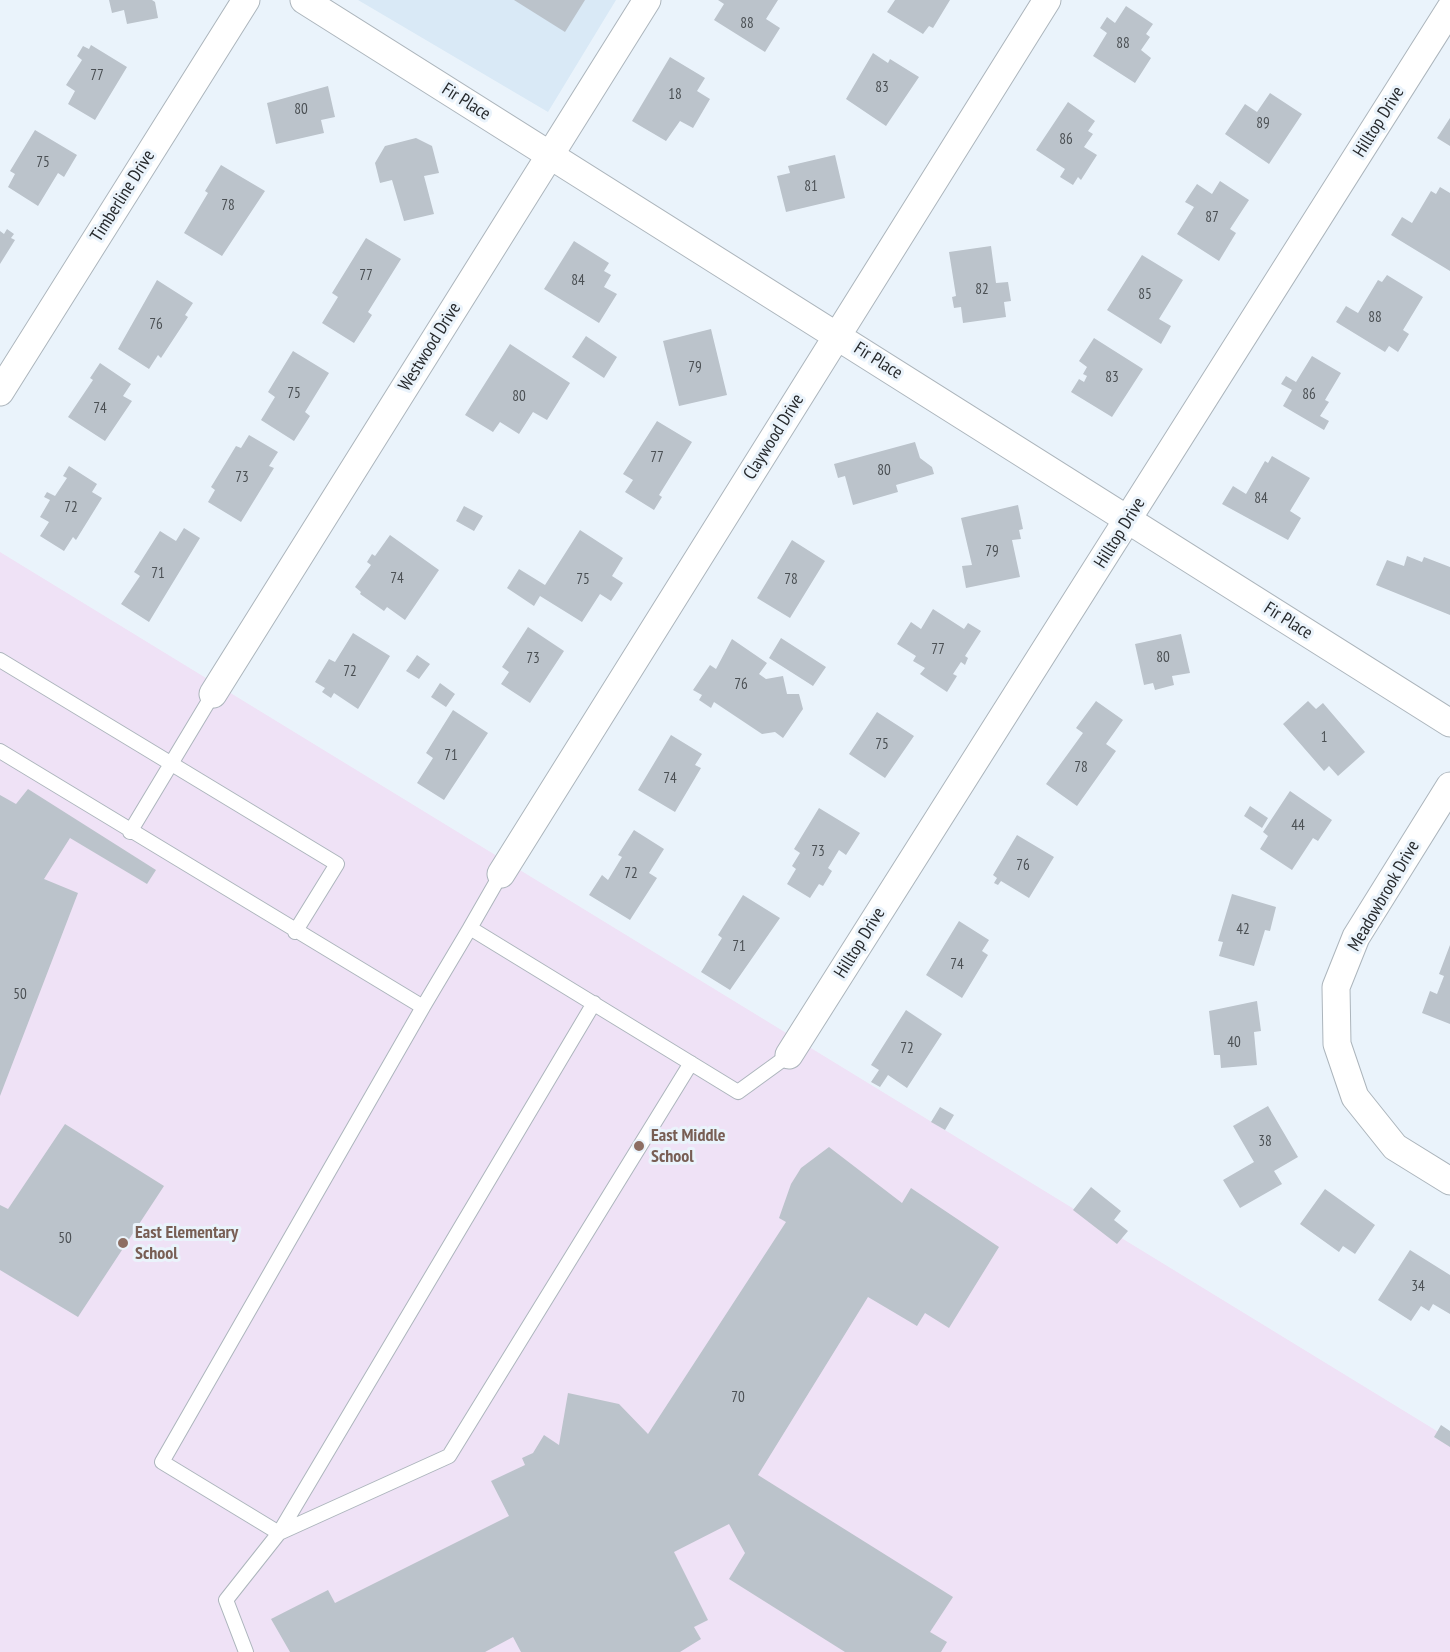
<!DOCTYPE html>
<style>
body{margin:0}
canvas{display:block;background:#eaf3fb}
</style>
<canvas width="1450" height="1652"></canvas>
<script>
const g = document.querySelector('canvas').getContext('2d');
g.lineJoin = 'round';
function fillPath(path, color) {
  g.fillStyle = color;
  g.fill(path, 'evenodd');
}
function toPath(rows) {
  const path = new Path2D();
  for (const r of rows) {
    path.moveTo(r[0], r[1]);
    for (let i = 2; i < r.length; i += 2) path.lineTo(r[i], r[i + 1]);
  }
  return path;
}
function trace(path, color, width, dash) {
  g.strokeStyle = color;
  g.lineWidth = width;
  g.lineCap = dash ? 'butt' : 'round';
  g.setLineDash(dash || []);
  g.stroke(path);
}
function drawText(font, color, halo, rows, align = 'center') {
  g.font = font + ' "PT Sans Narrow",sans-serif';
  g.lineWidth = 6;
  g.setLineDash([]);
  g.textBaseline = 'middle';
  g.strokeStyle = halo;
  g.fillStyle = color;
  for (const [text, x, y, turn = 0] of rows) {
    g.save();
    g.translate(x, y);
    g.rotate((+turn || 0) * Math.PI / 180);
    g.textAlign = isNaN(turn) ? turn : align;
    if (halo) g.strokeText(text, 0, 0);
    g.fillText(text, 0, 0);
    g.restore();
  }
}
const built = toPath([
 [358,0,616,0,548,112]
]);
const education = toPath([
 [0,552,1450,1439,1450,1652,0,1652]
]);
const building = toPath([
 [109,0,152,0,155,2,158,18,127,24,124,10,112,13],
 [514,0,585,0,565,32],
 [718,0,778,0,766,19,780,28,765,52,714,20,724,4],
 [895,0,950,0,933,28,929,26,923,34,887,12],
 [1126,6,1153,24,1146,34,1150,37,1141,50,1151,58,1135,83,1093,56,1107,33,1100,28,1107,17,1115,23],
 [91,45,127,67,95,120,68,104,75,91,66,85,82,60,77,56,83,46,89,49],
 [873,53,888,63,890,59,919,77,886,126,846,99],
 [670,57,705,78,697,91,710,99,693,128,680,121,666,141,632,121],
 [328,86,335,117,321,120,324,133,276,144,267,103],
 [1270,93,1302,114,1269,164,1225,134,1245,104,1257,112],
 [1068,102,1095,121,1088,131,1093,134,1084,147,1097,155,1081,180,1078,177,1073,185,1060,177,1065,169,1036,150],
 [1450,118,1450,146,1437,138],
 [35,130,77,155,64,177,58,173,38,206,8,187,15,174,10,171],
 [416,138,432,146,439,173,424,176,434,214,404,221,392,180,380,183,375,163,385,146],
 [835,155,845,198,786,212,777,176,790,173,788,166],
 [221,165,265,191,222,256,184,233,208,193,205,191],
 [1220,181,1249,200,1230,229,1236,233,1219,261,1177,234,1194,207,1185,202,1197,184,1212,194],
 [1440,187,1450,193,1450,271,1391,235,1402,217,1412,223,1431,191,1436,194],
 [7,229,14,234,11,238,15,240,0,264,0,231,4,234],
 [366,238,401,259,368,312,372,315,354,343,322,323,338,297,332,293],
 [574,241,609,263,604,271,611,275,604,287,617,294,599,323,544,289],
 [991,246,996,283,1008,282,1011,301,1004,302,1006,317,963,323,961,307,954,308,952,297,956,296,949,252],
 [1142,255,1183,280,1159,319,1171,326,1161,344,1107,310],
 [1387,275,1423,297,1403,330,1409,334,1398,352,1389,346,1385,352,1336,322,1346,306,1358,313,1378,280,1382,282],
 [157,280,193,303,185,315,188,317,161,358,158,355,149,369,118,349],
 [711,329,727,395,679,406,663,341],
 [586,336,617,357,604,378,572,357],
 [1094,338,1143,369,1112,417,1071,392,1079,379,1084,382,1087,376,1083,374,1087,367,1079,361],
 [510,344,570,383,547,420,533,412,519,434,500,422,493,432,465,415],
 [293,351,329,373,305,412,310,416,294,441,261,420,275,397,268,392],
 [1312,356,1341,373,1325,400,1329,402,1320,416,1329,421,1324,430,1283,406,1292,390,1281,384,1286,376,1296,382],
 [100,363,131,384,123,396,132,401,105,441,68,417,93,380,90,378],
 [657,421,692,442,659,495,662,497,654,510,625,492,633,480,623,474],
 [249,435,278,452,269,466,274,468,241,522,208,502,215,490,211,487,236,446,241,448],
 [915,442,920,458,932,467,934,474,896,485,898,492,853,505,845,476,838,478,834,464],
 [1272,456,1310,478,1290,511,1301,518,1288,540,1222,504,1233,486,1246,494,1265,461,1268,463],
 [69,466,97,484,92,492,102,498,76,540,73,537,64,551,40,536,49,522,40,517,50,500,44,497,47,492,55,496,67,478,63,476],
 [1018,505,1023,529,1019,530,1021,539,1012,540,1020,577,966,588,962,566,972,565,961,518],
 [464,506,483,516,474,531,456,521],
 [184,528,200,538,149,622,121,604,140,576,134,572,160,531,176,541],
 [580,530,623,558,612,576,623,583,611,601,600,594,582,622,540,596,534,606,507,588,519,569,545,585],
 [390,535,439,570,405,620,387,607,384,611,360,594,361,592,355,587,371,565,367,562,372,554,375,556],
 [792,540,825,561,790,618,757,598],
 [1407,556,1422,562,1424,557,1450,567,1450,615,1376,585,1387,560,1404,566],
 [933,609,964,629,968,623,981,631,965,656,968,658,965,665,961,662,953,674,957,676,947,692,920,674,925,668,913,661,916,656,897,644,911,622,921,629],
 [528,627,564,651,530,703,501,684,509,672,502,667],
 [353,633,390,656,358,709,334,693,331,698,322,692,325,688,315,682,329,659,335,662],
 [1181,634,1190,673,1172,676,1174,685,1155,690,1153,683,1144,685,1135,644],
 [781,638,826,667,813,686,769,658],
 [732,639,767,663,759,674,766,679,783,676,787,694,799,694,803,709,783,738,775,732,762,734,714,702,711,708,699,700,702,695,693,690,710,665,716,669],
 [417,655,430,664,419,679,406,671],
 [440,683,455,694,446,707,431,697],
 [1096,701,1123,720,1106,744,1116,751,1077,806,1046,784,1083,733,1076,728],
 [1308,701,1316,709,1323,703,1365,752,1338,776,1329,766,1324,771,1283,724],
 [453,710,488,733,444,800,417,783,433,758,426,753],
 [877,712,914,736,885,778,849,754],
 [671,735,702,754,695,765,701,768,675,812,638,790],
 [28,789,156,870,147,884,70,838,44,879,78,893,0,1096,0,795,16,804],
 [1290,791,1332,820,1318,841,1313,838,1292,870,1260,849,1268,836,1263,832],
 [1250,806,1268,818,1262,828,1244,816],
 [819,808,860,833,846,855,839,850,828,868,832,871,823,886,819,884,810,898,787,884,796,869,792,866,800,853,794,849],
 [634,830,664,849,649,873,657,878,630,920,589,895,602,875,608,880,622,857,618,855],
 [1017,835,1054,857,1029,898,1001,881,998,885,994,883,997,878,993,875],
 [1232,894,1276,907,1270,931,1265,930,1254,966,1219,956,1223,942,1218,941],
 [743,895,780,918,730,990,701,972,722,938,718,935],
 [959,921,989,940,982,951,988,955,962,998,926,975],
 [1450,945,1450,1024,1422,1013,1430,991,1437,994,1444,976,1439,974],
 [1257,1001,1261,1031,1254,1032,1257,1065,1221,1068,1220,1055,1214,1055,1209,1011],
 [906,1010,942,1034,907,1088,888,1075,880,1087,871,1082,879,1070,871,1065],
 [1268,1106,1298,1157,1274,1171,1282,1184,1240,1208,1223,1180,1254,1162,1233,1126],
 [940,1107,954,1115,945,1130,931,1122],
 [65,1124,164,1186,78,1317,0,1270,0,1205,8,1209],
 [829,1147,902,1203,911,1188,999,1247,949,1328,925,1313,917,1326,868,1297,758,1475,953,1597,930,1632,947,1642,941,1652,845,1652,729,1579,745,1553,729,1524,674,1552,708,1620,694,1627,701,1639,680,1652,521,1652,513,1637,485,1652,290,1652,271,1619,328,1590,335,1603,509,1516,491,1481,525,1465,522,1458,533,1453,544,1435,559,1445,568,1393,619,1404,648,1434,786,1222,779,1218,791,1184,801,1168],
 [1091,1187,1121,1211,1114,1220,1128,1231,1117,1244,1073,1210],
 [1325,1189,1375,1225,1355,1254,1343,1246,1339,1252,1300,1224],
 [1410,1250,1450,1275,1450,1314,1433,1304,1429,1311,1421,1306,1411,1321,1378,1300],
 [1441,1425,1450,1431,1450,1447,1434,1437]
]);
const lane = toPath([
 [0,660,337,864,295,932],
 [0,751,423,1007,162,1462,279,1533],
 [130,832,213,694],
 [501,874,470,928,738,1092,789,1055],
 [423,1007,470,928],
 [279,1533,449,1456,691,1063],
 [246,1652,226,1600,279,1533,594,1003]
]);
const street = toPath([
 [304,0,1450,723],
 [0,392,246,0],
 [213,694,647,0],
 [1450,786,1356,937,1336,987,1337,1044,1355,1097,1395,1147,1450,1181],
 [501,874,1047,0],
 [789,1055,1450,9]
]);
const markers = [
 [639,1146,6,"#8d6e63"],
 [123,1243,6,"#8d6e63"]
];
const numberNames = [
 ["88",747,24],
 ["88",1123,44],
 ["77",97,76],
 ["83",882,88],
 ["18",675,95],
 ["80",301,110],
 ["89",1263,124],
 ["86",1066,140],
 ["75",43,163],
 ["81",811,187],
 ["78",228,206],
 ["87",1212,218],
 ["77",366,276],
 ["84",578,281],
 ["82",982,290],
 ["85",1145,295],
 ["88",1375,318],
 ["76",156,325],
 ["79",695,368],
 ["83",1112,378],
 ["75",294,394],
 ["86",1309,395],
 ["80",519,397],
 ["74",100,409],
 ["77",657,458],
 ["80",884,471],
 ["73",242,478],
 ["84",1261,499],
 ["72",71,508],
 ["79",992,552],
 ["71",158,574],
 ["74",397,579],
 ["75",583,580],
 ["78",791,580],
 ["77",938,650],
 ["80",1163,658],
 ["73",533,659],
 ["72",350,672],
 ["76",741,685],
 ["1",1324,738],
 ["75",882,745],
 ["71",451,756],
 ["78",1081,768],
 ["74",670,779],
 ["44",1298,826],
 ["73",818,852],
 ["76",1023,866],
 ["72",631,874],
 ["42",1243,930],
 ["71",739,947],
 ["74",957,965],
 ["50",20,995],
 ["40",1234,1043],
 ["72",907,1049],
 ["38",1265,1142],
 ["50",65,1239],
 ["34",1418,1287],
 ["70",738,1398]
];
const streetNames = [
 ["Fir Place",466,102,32],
 ["Hilltop Drive",1379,122,-58],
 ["Timberline Drive",123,196,-58],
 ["Westwood Drive",430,347,-58],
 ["Fir Place",878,361,32],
 ["Claywood Drive",774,437,-58],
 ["Hilltop Drive",1120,533,-58],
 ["Fir Place",1288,621,32],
 ["Meadowbrook Drive",1384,896,-60],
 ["Hilltop Drive",860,943,-58]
];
const educationNames = [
 ["East Middle",651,1136],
 ["School",651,1157],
 ["East Elementary",135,1233],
 ["School",135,1254]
];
fillPath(built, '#d9e9f6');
fillPath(education, '#efe2f6');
fillPath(building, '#bbc3cb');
trace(lane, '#acb5bc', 16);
trace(street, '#acb5bc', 29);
trace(lane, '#fff', 14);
trace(street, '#fff', 27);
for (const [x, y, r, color] of markers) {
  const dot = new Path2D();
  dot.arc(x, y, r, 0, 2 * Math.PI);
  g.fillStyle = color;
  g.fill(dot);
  trace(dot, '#eaf3fb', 2);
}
drawText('15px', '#4b5054', null, numberNames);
drawText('18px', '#26292c', '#eaf3fb', streetNames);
drawText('bold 18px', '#785e54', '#eaf3fb', educationNames, 'left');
</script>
